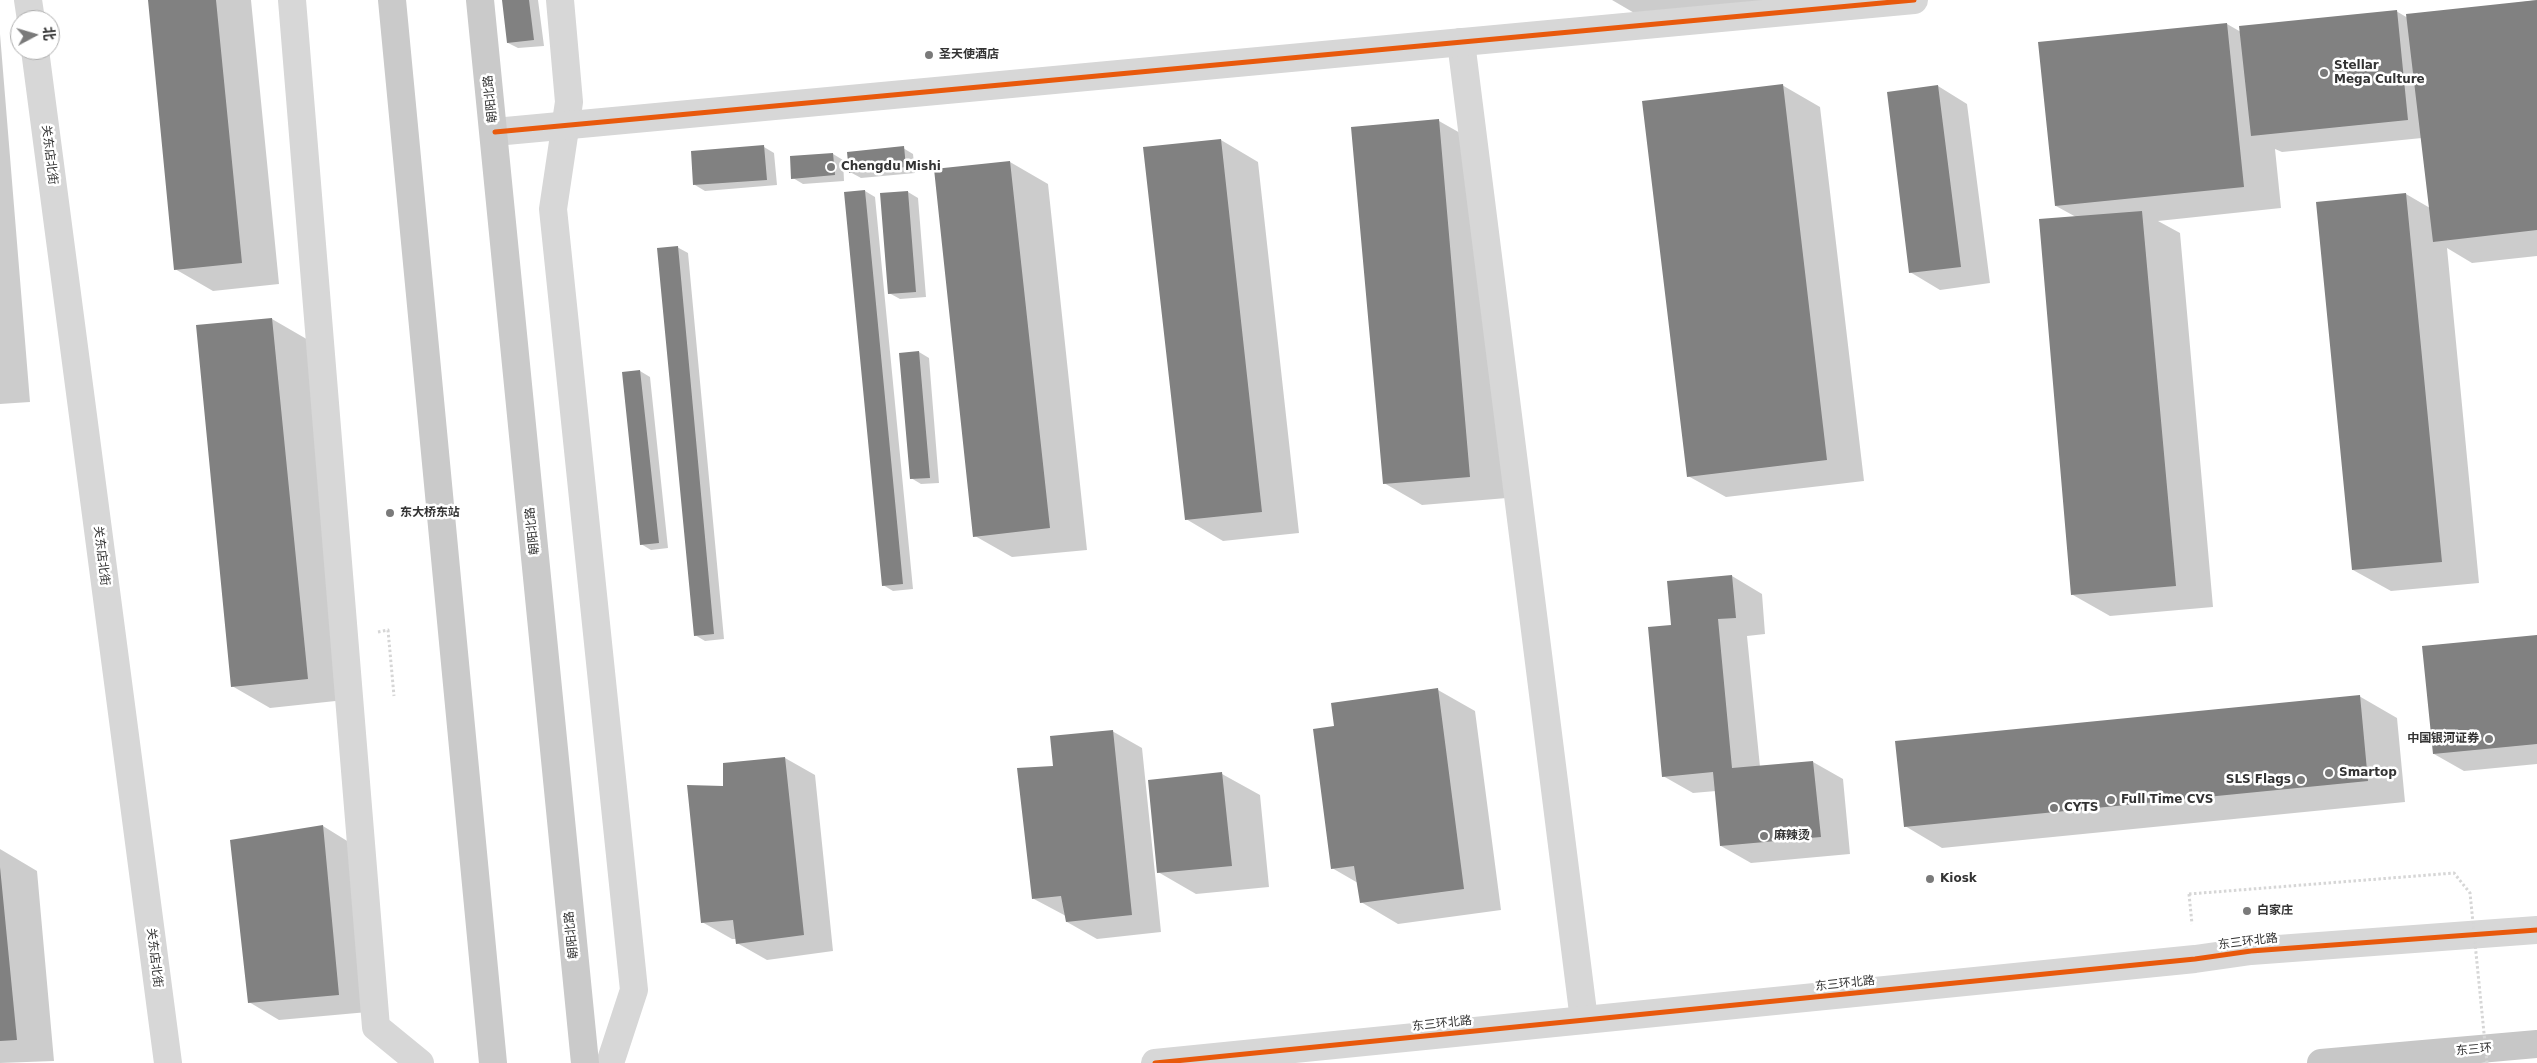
<!DOCTYPE html>
<meta charset="utf-8">
<style>
body{margin:0}
#map{position:relative;width:2537px;height:1063px;overflow:hidden;background:#fff;font-family:"DejaVu Sans","Noto Sans SC",sans-serif}
canvas{display:block}
.north{position:absolute;left:10px;top:10px;width:50px;height:50px;box-sizing:border-box;background:#fff;border:1px solid #adadad;border-radius:50%;rotate:84deg;font-size:14px;font-weight:700;line-height:20px;text-align:center;color:#333}
.north::after{content:'';display:block;margin:auto;width:18px;height:22px;background:#7a7a7a;clip-path:polygon(50% 0,100% 100%,50% 72%,0 100%)}
</style>
<div id="map">
<canvas width="2537" height="1063"></canvas>
<div class="north">北</div>
</div>
<script>
const g = document.querySelector('canvas').getContext('2d');
g.lineJoin = 'round';
function fillPath(path, color) {
  g.fillStyle = color;
  g.fill(path, 'evenodd');
}
function toPath(rows) {
  const path = new Path2D();
  for (const r of rows) {
    path.moveTo(r[0], r[1]);
    for (let i = 2; i < r.length; i += 2) path.lineTo(r[i], r[i + 1]);
  }
  return path;
}
function trace(path, color, width, dash) {
  g.strokeStyle = color;
  g.lineWidth = width;
  g.lineCap = dash ? 'butt' : 'round';
  g.setLineDash(dash || []);
  g.stroke(path);
}
function drawText(font, color, halo, rows, align = 'center') {
  g.font = font + ' "DejaVu Sans","Noto Sans SC",sans-serif';
  g.lineWidth = 5;
  g.setLineDash([]);
  g.textBaseline = 'middle';
  g.strokeStyle = halo;
  g.fillStyle = color;
  for (const [text, x, y, turn = 0] of rows) {
    g.save();
    g.translate(x, y);
    g.rotate((+turn || 0) * Math.PI / 180);
    g.textAlign = isNaN(turn) ? turn : align;
    if (halo) g.strokeText(text, 0, 0);
    g.fillText(text, 0, 0);
    g.restore();
  }
}
const shadow = toPath([
 [149,0,251,0,279,284,213,291,175,269],
 [503,0,538,0,544,46,518,48,508,43],
 [1612,0,1769,0,1648,21],
 [2537,0,2537,256,2472,263,2447,248,2479,583,2391,591,2353,570,2406,194,2430,208,2422,138,2282,152,2275,149,2281,208,2158,221,2180,233,2213,607,2110,616,2073,595,2076,217,2056,206,2227,24,2241,32,2396,11,2408,18],
 [0,34,30,402,0,404],
 [1782,85,1820,107,1864,481,1726,497,1688,476],
 [1938,86,1967,104,1990,283,1940,290,1910,272],
 [1439,121,1476,142,1507,498,1422,505,1384,483],
 [1221,140,1258,162,1299,533,1223,541,1186,519],
 [764,147,774,153,777,185,705,191,695,185,693,152],
 [903,148,913,154,915,173,861,178,850,172],
 [833,154,843,160,844,181,803,184,793,178],
 [1010,162,1048,184,1087,550,1012,557,975,536,936,170],
 [865,191,875,197,913,589,893,591,883,585],
 [908,192,918,198,926,297,900,299,889,293],
 [677,247,688,253,724,639,705,641,695,635],
 [272,319,310,341,345,700,270,708,232,686],
 [919,352,929,358,939,483,921,484,911,478],
 [640,371,650,377,668,548,651,550,641,544],
 [1732,576,1762,594,1765,634,1747,636,1760,767,1813,762,1843,779,1850,854,1751,863,1721,846,1716,791,1693,793,1663,776,1672,626],
 [2537,636,2537,764,2464,771,2434,754],
 [1438,690,1475,711,1501,910,1398,924,1361,902,1358,883,1332,868,1336,727],
 [2359,696,2397,718,2405,802,1942,848,1905,826],
 [1112,731,1142,748,1161,932,1097,939,1067,922,1066,916,1034,899,1055,768],
 [785,758,815,775,833,951,767,960,737,943,736,939,732,939,702,922,724,787],
 [1222,774,1260,795,1269,887,1196,894,1158,872,1149,781],
 [323,826,352,844,368,1012,279,1020,249,1002],
 [0,849,37,871,54,1061,0,1063]
]);
const building = toPath([
 [148,0,216,0,242,263,174,270],
 [502,0,529,0,534,40,507,43],
 [2537,0,2537,230,2433,242,2406,14],
 [2397,10,2408,120,2251,136,2239,26],
 [2227,23,2244,187,2055,206,2038,42],
 [1783,84,1827,460,1687,477,1642,101],
 [1938,85,1961,267,1909,273,1887,92],
 [1439,119,1470,477,1383,484,1351,127],
 [1221,139,1262,512,1185,520,1143,147],
 [764,145,767,180,693,185,691,151],
 [904,146,906,167,849,173,847,152],
 [833,153,835,175,791,179,790,156],
 [1010,161,1050,528,973,537,934,169],
 [865,190,903,584,882,586,844,192],
 [908,191,916,292,888,294,880,193],
 [2406,193,2442,562,2352,570,2316,202],
 [2142,211,2176,586,2071,595,2039,219],
 [678,246,714,634,694,636,657,248],
 [272,318,308,679,231,687,196,325],
 [919,351,930,478,910,479,899,353],
 [640,370,659,543,640,545,622,372],
 [1732,575,1736,618,1718,619,1732,768,1813,761,1821,837,1720,846,1713,772,1662,777,1648,627,1671,625,1667,581],
 [2537,635,2537,744,2433,754,2422,646],
 [1438,688,1464,889,1360,903,1354,866,1331,869,1313,729,1334,726,1331,703],
 [2360,695,2368,781,1904,827,1895,741],
 [1113,730,1132,915,1066,922,1061,896,1032,899,1017,768,1053,766,1050,736],
 [785,757,804,935,736,944,733,920,701,923,687,785,723,786,723,763],
 [1222,772,1232,866,1157,873,1148,780],
 [323,825,339,995,248,1003,230,840],
 [0,867,17,1040,0,1041]
]);
const path = toPath([
 [378,632,388,630,394,696],
 [2189,894,2192,924]
]);
const minor = toPath([
 [28,0,31,20],
 [292,0,376,1027,420,1063],
 [560,0,569,102,553,209,634,990,610,1063],
 [1461,42,1584,1020],
 [35,50,168,1063]
]);
const tertiary = toPath([
 [495,132,1914,0],
 [1155,1063,2195,959,2251,951,2537,930]
]);
const primary = toPath([
 [392,0,493,1063],
 [480,0,585,1063]
]);
const trunk = toPath([
 [2321,1063,2537,1044]
]);
const pathBridge = toPath([
 [2189,894,2454,873,2470,893,2487,1063]
]);
const cycleway = toPath([
 [495,132,1914,0],
 [1155,1063,2195,959,2251,951,2537,930]
]);
const markers = [
 [929,55,5,"#7a7a7a"],
 [2324,73,5,"#7a7a7a"],
 [831,167,5,"#7a7a7a"],
 [390,513,5,"#7a7a7a"],
 [2489,739,5,"#7a7a7a"],
 [2329,773,5,"#7a7a7a"],
 [2301,780,5,"#7a7a7a"],
 [2111,800,5,"#7a7a7a"],
 [2054,808,5,"#7a7a7a"],
 [1764,836,5,"#7a7a7a"],
 [1930,879,5,"#7a7a7a"],
 [2247,911,5,"#7a7a7a"]
];
const poiNames = [
 ["圣天使酒店",939,55],
 ["Stellar",2334,66],
 ["Mega Culture",2334,80],
 ["Chengdu Mishi",841,167],
 ["东大桥东站",400,513],
 ["中国银河证券",2479,739,"right"],
 ["Smartop",2339,773],
 ["SLS Flags",2291,780,"right"],
 ["Full Time CVS",2121,800],
 ["CYTS",2064,808],
 ["麻辣烫",1774,836],
 ["Kiosk",1940,879],
 ["白家庄",2257,911]
];
const streetNames = [
 ["朝阳北路",491,99,-96],
 ["关东店北街",49,155,83],
 ["朝阳北路",533,531,-96],
 ["关东店北街",101,556,83],
 ["朝阳北路",572,935,-96],
 ["东三环北路",2248,942,-7],
 ["关东店北街",154,958,83],
 ["东三环北路",1845,984,-6],
 ["东三环北路",1442,1024,-6],
 ["东三环",2474,1050,-5]
];
fillPath(shadow, '#0003');
fillPath(building, '#818181');
trace(path, '#d6d6d6', 3, [2.5, 2.5]);
trace(minor, '#d7d7d7', 28);
trace(tertiary, '#d7d7d7', 28);
trace(primary, '#cacaca', 28);
trace(trunk, '#c7c7c7', 28);
trace(pathBridge, '#d6d6d6', 3, [2.5, 2.5]);
trace(cycleway, '#e8590c', 5);
for (const [x, y, r, color] of markers) {
  const dot = new Path2D();
  dot.arc(x, y, r, 0, 2 * Math.PI);
  g.fillStyle = color;
  g.fill(dot);
  trace(dot, '#fff', 2);
}
drawText('bold 12px', '#333', '#fff', poiNames, 'left');
drawText('12px', '#333', '#fff', streetNames);
</script>
